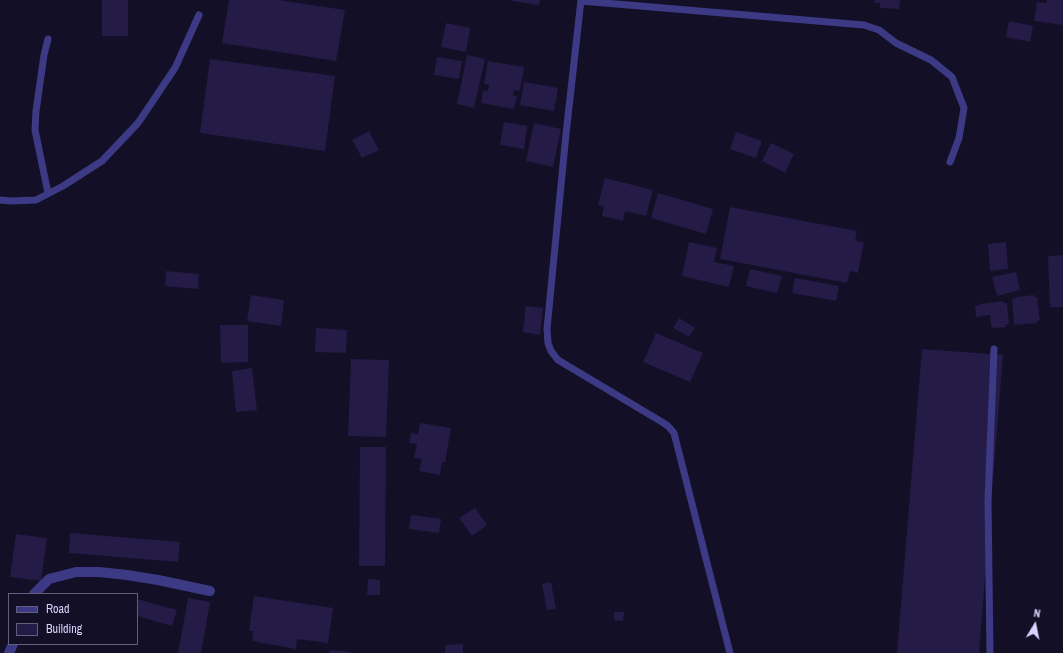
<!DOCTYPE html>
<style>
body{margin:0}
#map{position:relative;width:1063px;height:653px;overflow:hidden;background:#130f26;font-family:"Archivo Narrow",sans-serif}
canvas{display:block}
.legend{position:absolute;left:8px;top:593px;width:130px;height:52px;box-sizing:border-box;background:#130f26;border:1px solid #625e7d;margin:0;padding:5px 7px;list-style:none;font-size:12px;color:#d9d4ff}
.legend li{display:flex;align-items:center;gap:8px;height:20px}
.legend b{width:20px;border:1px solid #625e7d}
.north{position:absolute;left:1015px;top:605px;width:40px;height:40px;-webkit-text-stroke:3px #130f26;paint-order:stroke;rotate:10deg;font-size:11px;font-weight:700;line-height:16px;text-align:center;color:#d9d4ff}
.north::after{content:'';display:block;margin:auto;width:14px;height:18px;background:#d9d4ff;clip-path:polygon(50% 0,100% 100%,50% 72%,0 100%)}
</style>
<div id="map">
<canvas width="1063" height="653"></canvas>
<ul class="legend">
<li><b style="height:5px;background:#3d3a85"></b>Road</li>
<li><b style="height:11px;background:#241b47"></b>Building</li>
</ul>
<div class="north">N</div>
</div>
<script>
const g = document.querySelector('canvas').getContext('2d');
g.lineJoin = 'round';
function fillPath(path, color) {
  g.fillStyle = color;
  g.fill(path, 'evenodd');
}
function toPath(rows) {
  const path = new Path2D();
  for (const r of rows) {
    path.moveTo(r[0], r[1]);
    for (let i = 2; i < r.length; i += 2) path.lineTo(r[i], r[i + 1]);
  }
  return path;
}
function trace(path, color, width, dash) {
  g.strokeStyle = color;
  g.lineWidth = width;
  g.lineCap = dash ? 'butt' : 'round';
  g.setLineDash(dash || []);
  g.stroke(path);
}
const building = toPath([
 [102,0,128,0,128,36,102,36],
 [229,0,279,0,345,10,336,61,222,43],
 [512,0,540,0,539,5,512,1],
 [875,0,900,0,899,9,880,8,880,3,875,3],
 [1047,0,1063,0,1063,25,1034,21,1037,2,1047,3],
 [1009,21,1033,26,1030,42,1006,37],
 [446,23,470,28,466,52,441,47],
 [467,55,485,59,474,108,457,104],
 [437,57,462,61,459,79,434,75],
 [210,59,335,76,325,151,200,133],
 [488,61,524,67,520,91,514,90,513,96,517,96,514,109,481,103,483,90,488,91,489,85,484,84],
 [524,82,558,88,554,111,520,105],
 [504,122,527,126,524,149,500,145],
 [534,123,561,129,553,167,526,161],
 [369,131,379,150,362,158,352,140],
 [736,132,762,141,756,158,730,149],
 [771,143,794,154,785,173,762,161],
 [605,178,653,190,646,216,625,211,623,221,602,216,604,206,598,205],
 [658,193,713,209,706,234,651,218],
 [730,207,857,231,855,241,864,242,858,273,850,271,847,283,720,259],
 [689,242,717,248,714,262,734,266,729,287,682,276],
 [1006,242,1008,269,990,271,988,244],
 [1063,255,1063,307,1050,307,1048,256],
 [750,269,782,276,777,293,746,286],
 [166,271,199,274,198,289,165,286],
 [1016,272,1020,290,997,296,992,277],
 [795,278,839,286,836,301,792,293],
 [251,295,284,300,281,326,247,321],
 [1034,295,1034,297,1037,297,1040,320,1037,321,1037,323,1014,325,1012,299,1016,298,1016,297],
 [1003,301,1003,303,1007,303,1009,324,1005,325,1006,327,992,328,992,326,991,326,990,315,976,317,975,306,980,305,980,304],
 [526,306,543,308,540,335,523,332],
 [679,318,695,328,689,337,673,328],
 [220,325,248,325,248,362,221,363],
 [316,328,347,330,346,353,315,352],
 [656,333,703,353,690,382,643,362],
 [922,349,1003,355,979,653,897,653],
 [351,359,389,360,386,437,348,436],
 [252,368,257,410,236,412,232,371],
 [420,423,451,428,445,462,442,462,440,475,419,471,422,459,414,458,417,444,409,443,411,433,418,434],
 [360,447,386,447,385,566,359,566],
 [475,508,487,525,472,536,459,518],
 [411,515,441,519,439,533,409,529],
 [70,533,180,542,178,562,69,553],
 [16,534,47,538,41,581,10,577],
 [368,579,380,580,380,595,367,595],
 [551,582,556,609,547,610,542,584],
 [254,596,333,608,328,643,297,639,296,649,252,641,253,631,249,631],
 [188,598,210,602,201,653,178,653],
 [137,599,177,610,172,626,137,616],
 [614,612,624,612,623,621,614,620],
 [463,644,463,653,445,653,445,645],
 [330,650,351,652,351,653,329,653]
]);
const service = toPath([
 [581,0,566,134,547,329,548,343,551,351,558,360,662,422,668,426,674,433,730,653],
 [581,1,864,25,879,30,896,43,931,60,952,77,964,108,959,138,950,162],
 [48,193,35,130,36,111,44,55,48,39],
 [0,200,11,201,36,200,63,186,102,161,138,123,175,68,199,15],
 [990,653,988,501,994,349]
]);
const minor = toPath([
 [34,594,49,579,76,572,99,572,127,575,158,580,210,591],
 [9,653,13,644]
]);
fillPath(building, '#241b47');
trace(service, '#3d3a85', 7);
trace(minor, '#3d3a85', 10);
</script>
